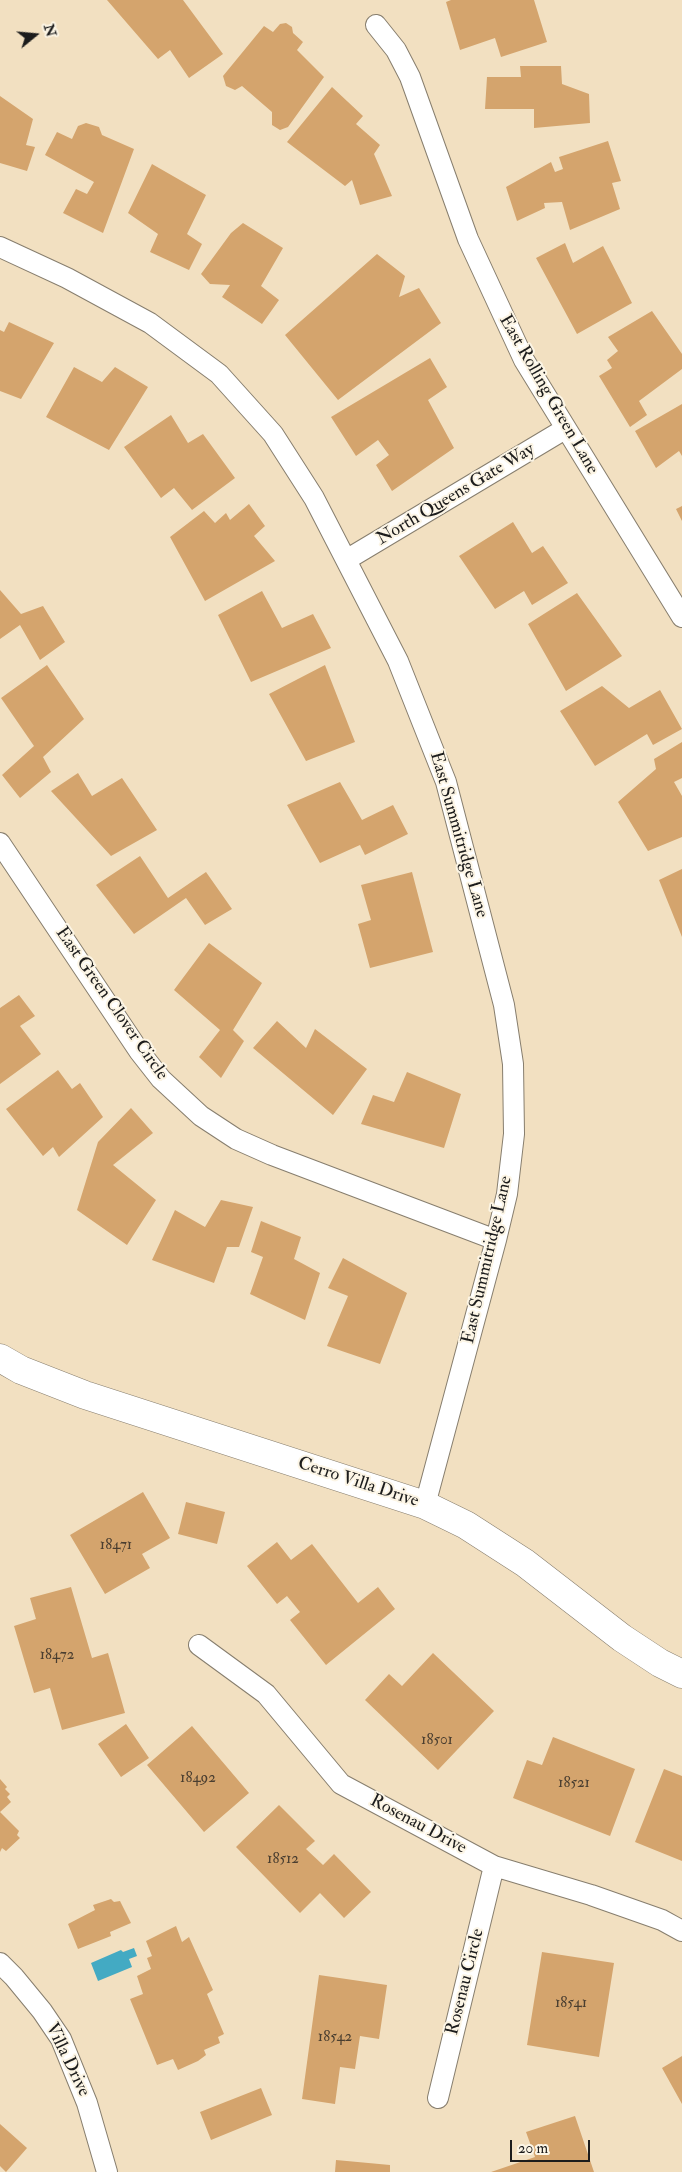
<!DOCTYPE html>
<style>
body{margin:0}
#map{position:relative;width:682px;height:2172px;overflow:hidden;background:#f2e0c1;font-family:"IM FELL Double Pica",serif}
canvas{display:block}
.north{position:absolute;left:10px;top:10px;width:50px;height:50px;-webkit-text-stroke:4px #fcf5e5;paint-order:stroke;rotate:73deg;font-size:14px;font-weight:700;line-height:20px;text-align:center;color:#1c1c1c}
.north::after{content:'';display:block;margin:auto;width:18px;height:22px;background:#1c1c1c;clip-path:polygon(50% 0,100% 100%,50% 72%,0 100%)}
.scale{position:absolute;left:510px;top:2140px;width:80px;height:22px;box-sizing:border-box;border:2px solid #1c1c1c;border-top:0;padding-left:6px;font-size:15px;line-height:18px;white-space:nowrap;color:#1c1c1c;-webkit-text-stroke:4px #fcf5e5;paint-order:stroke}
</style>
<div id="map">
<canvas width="682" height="2172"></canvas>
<div class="north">N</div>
<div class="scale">20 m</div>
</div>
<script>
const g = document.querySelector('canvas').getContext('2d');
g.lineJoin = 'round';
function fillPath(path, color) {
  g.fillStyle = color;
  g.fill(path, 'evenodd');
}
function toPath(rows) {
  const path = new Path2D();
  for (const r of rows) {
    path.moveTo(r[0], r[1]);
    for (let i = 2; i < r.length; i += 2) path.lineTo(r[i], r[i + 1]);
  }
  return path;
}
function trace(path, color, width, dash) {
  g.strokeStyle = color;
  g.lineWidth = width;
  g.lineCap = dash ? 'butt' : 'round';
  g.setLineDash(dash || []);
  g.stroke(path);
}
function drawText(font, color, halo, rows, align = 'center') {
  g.font = font + ' "IM FELL Double Pica",serif';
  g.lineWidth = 4;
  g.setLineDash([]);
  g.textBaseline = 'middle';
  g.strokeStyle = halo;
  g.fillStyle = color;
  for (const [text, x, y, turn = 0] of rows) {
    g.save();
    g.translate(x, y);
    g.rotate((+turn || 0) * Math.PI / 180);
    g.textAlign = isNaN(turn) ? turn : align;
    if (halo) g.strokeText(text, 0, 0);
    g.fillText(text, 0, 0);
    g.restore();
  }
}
const water = toPath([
 [134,1948,137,1956,129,1959,132,1967,98,1981,91,1963,121,1950,123,1952]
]);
const building = toPath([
 [107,0,183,0,223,54,189,78,170,50,158,59],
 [451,0,534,0,547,42,501,57,495,38,460,50,446,2],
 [286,23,292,27,293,33,303,42,297,50,324,77,288,127,280,130,272,125,272,112,242,86,235,90,226,86,223,76,264,26,273,32,280,24],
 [520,66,561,66,562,84,589,94,590,123,534,128,534,109,485,109,487,77,521,77],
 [332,87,363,116,356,124,380,145,374,154,392,196,360,205,352,180,345,186,287,142],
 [0,96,33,119,26,145,35,147,27,171,0,163],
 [86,123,99,127,102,135,134,149,103,233,63,213,76,189,87,194,94,182,45,155,57,132,72,139,78,126],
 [608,141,621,181,612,183,620,209,570,230,562,202,544,203,545,208,517,221,506,187,551,162,555,172,563,169,559,157],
 [152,164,206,195,187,234,202,244,189,270,150,252,158,234,128,213],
 [243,223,283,248,261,286,279,300,262,324,222,297,230,285,210,284,201,274,231,233],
 [565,243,573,263,603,246,632,303,577,334,536,258],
 [377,254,405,276,399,297,419,288,441,323,338,400,285,335],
 [652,311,682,354,682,369,639,401,647,415,630,427,599,376,612,368,607,360,618,351,608,337],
 [9,322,54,343,21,399,0,391,0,330,4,332],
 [430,358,447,387,428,400,454,448,392,491,376,465,389,455,378,440,356,456,331,417],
 [74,367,102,382,115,367,148,387,109,450,46,417],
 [682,404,682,456,679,451,656,468,635,431],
 [171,415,188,443,203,434,235,478,192,510,174,488,161,498,124,447],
 [249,504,265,526,254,536,275,561,205,601,170,537,204,511,215,523,226,513,230,520],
 [682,506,682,521,676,509],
 [513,522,532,553,543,546,568,583,532,605,524,591,495,609,459,556],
 [0,590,21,614,43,606,65,642,40,660,20,625,0,639],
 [262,591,282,628,313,614,331,648,251,682,218,615],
 [577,593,622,656,566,691,528,624],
 [47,665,84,719,43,757,51,772,20,798,2,775,34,746,1,698],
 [325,665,355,742,306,761,269,694],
 [602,686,629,708,660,690,682,729,653,745,647,734,595,766,560,711],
 [682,742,682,778,674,782,682,796,682,837,648,851,618,802,656,769,654,759],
 [78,773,92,796,122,778,157,830,111,856,51,791],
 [340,782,362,820,393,805,408,834,365,855,360,845,320,863,287,805],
 [140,856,168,898,206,872,232,909,205,925,186,898,134,934,96,885],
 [682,869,682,937,659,880],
 [412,872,433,952,370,968,358,924,371,920,361,885],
 [209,943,262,983,233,1030,244,1041,221,1078,199,1057,220,1030,174,990],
 [19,995,35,1016,20,1026,41,1054,0,1084,0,1008],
 [277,1021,306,1048,315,1029,367,1069,333,1115,253,1048],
 [58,1070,72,1089,80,1083,103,1117,59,1157,53,1147,43,1156,6,1109],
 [407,1072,461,1094,444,1148,361,1124,373,1095,394,1102],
 [131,1108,153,1133,113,1165,156,1200,127,1245,77,1210,98,1142],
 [221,1200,253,1207,239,1247,227,1247,214,1283,152,1260,175,1210,205,1227],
 [261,1221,301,1237,294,1259,320,1273,305,1320,250,1294,263,1257,251,1252],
 [343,1258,407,1293,380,1364,327,1346,348,1296,328,1288],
 [143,1492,170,1538,142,1554,150,1568,105,1594,70,1535],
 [186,1502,225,1512,217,1544,178,1534],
 [277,1542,291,1560,312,1544,358,1603,378,1587,395,1609,326,1665,290,1620,300,1612,287,1596,277,1604,247,1566],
 [71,1587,92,1658,108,1653,125,1713,62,1730,50,1688,34,1693,14,1626,36,1619,30,1598],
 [433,1653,494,1711,438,1770,365,1700,389,1674,402,1686],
 [126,1724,149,1758,121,1777,98,1744],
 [192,1726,249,1793,204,1832,147,1765],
 [553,1737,635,1769,610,1836,513,1798,527,1760,542,1765],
 [664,1769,682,1776,682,1861,635,1842],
 [0,1779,7,1787,5,1789,10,1794,7,1797,11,1802,0,1812,19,1831,17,1835,20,1838,6,1851,2,1848,0,1852],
 [279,1805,315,1841,306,1849,323,1865,334,1854,371,1892,344,1918,320,1893,300,1913,236,1847],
 [111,1899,114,1902,120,1901,131,1923,110,1932,111,1936,78,1949,68,1924,95,1910,93,1905],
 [176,1926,182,1942,189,1937,213,1990,207,1994,224,2034,218,2037,220,2043,204,2050,206,2055,198,2061,178,2070,173,2059,157,2065,130,1999,143,1994,137,1976,151,1969,147,1958,152,1956,146,1941],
 [542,1952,614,1963,599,2057,527,2045],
 [319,1975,387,1985,379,2039,360,2036,355,2069,340,2067,335,2104,302,2099],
 [682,2056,682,2104,662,2068],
 [261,2088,272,2115,211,2140,200,2112],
 [575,2116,594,2172,491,2172,535,2157,526,2132],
 [0,2124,27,2148,6,2172,0,2166],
 [336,2160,390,2165,390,2172,335,2172]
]);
const street = toPath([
 [376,25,396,50,410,77,468,239,524,360,682,617],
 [0,247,67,278,150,323,219,374,273,434,314,498,398,661,446,782,504,1005,513,1064,514,1134,507,1194,496,1240,425,1505],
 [346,560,565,429],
 [0,843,139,1051,161,1079,201,1116,236,1139,272,1155,496,1240],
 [199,1645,266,1694,341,1784,494,1866,591,1895,662,1920,682,1931],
 [0,1963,14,1977,42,2011,61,2039,87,2103,107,2172],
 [438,2098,494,1866]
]);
const secondary = toPath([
 [0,1358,21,1370,85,1395,425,1505,466,1525,525,1563,622,1638,660,1663,682,1674]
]);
const numberNames = [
 ["18471",116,1546],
 ["18472",57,1656],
 ["18501",437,1741],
 ["18492",198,1779],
 ["18521",574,1784],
 ["18512",283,1860],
 ["18541",571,2004],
 ["18542",335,2038]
];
const streetNames = [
 ["East Rolling Green Lane",548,395,60],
 ["North Queens Gate Way",456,495,-31],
 ["East Summitridge Lane",458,835,74],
 ["East Green Clover Circle",111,1004,55],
 ["East Summitridge Lane",488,1260,-77],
 ["Cerro Villa Drive",358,1483,18],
 ["Rosenau Drive",418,1825,28],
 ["Rosenau Circle",466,1982,-76],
 ["Villa Drive",67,2060,64]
];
fillPath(water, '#43aac3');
fillPath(building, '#d4a46d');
trace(street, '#877e6e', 22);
trace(secondary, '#877e6e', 29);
trace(street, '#fff', 20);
trace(secondary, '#fff', 28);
drawText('15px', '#4a3e30', null, numberNames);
drawText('18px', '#1c1c1c', '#fcf5e5', streetNames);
</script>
